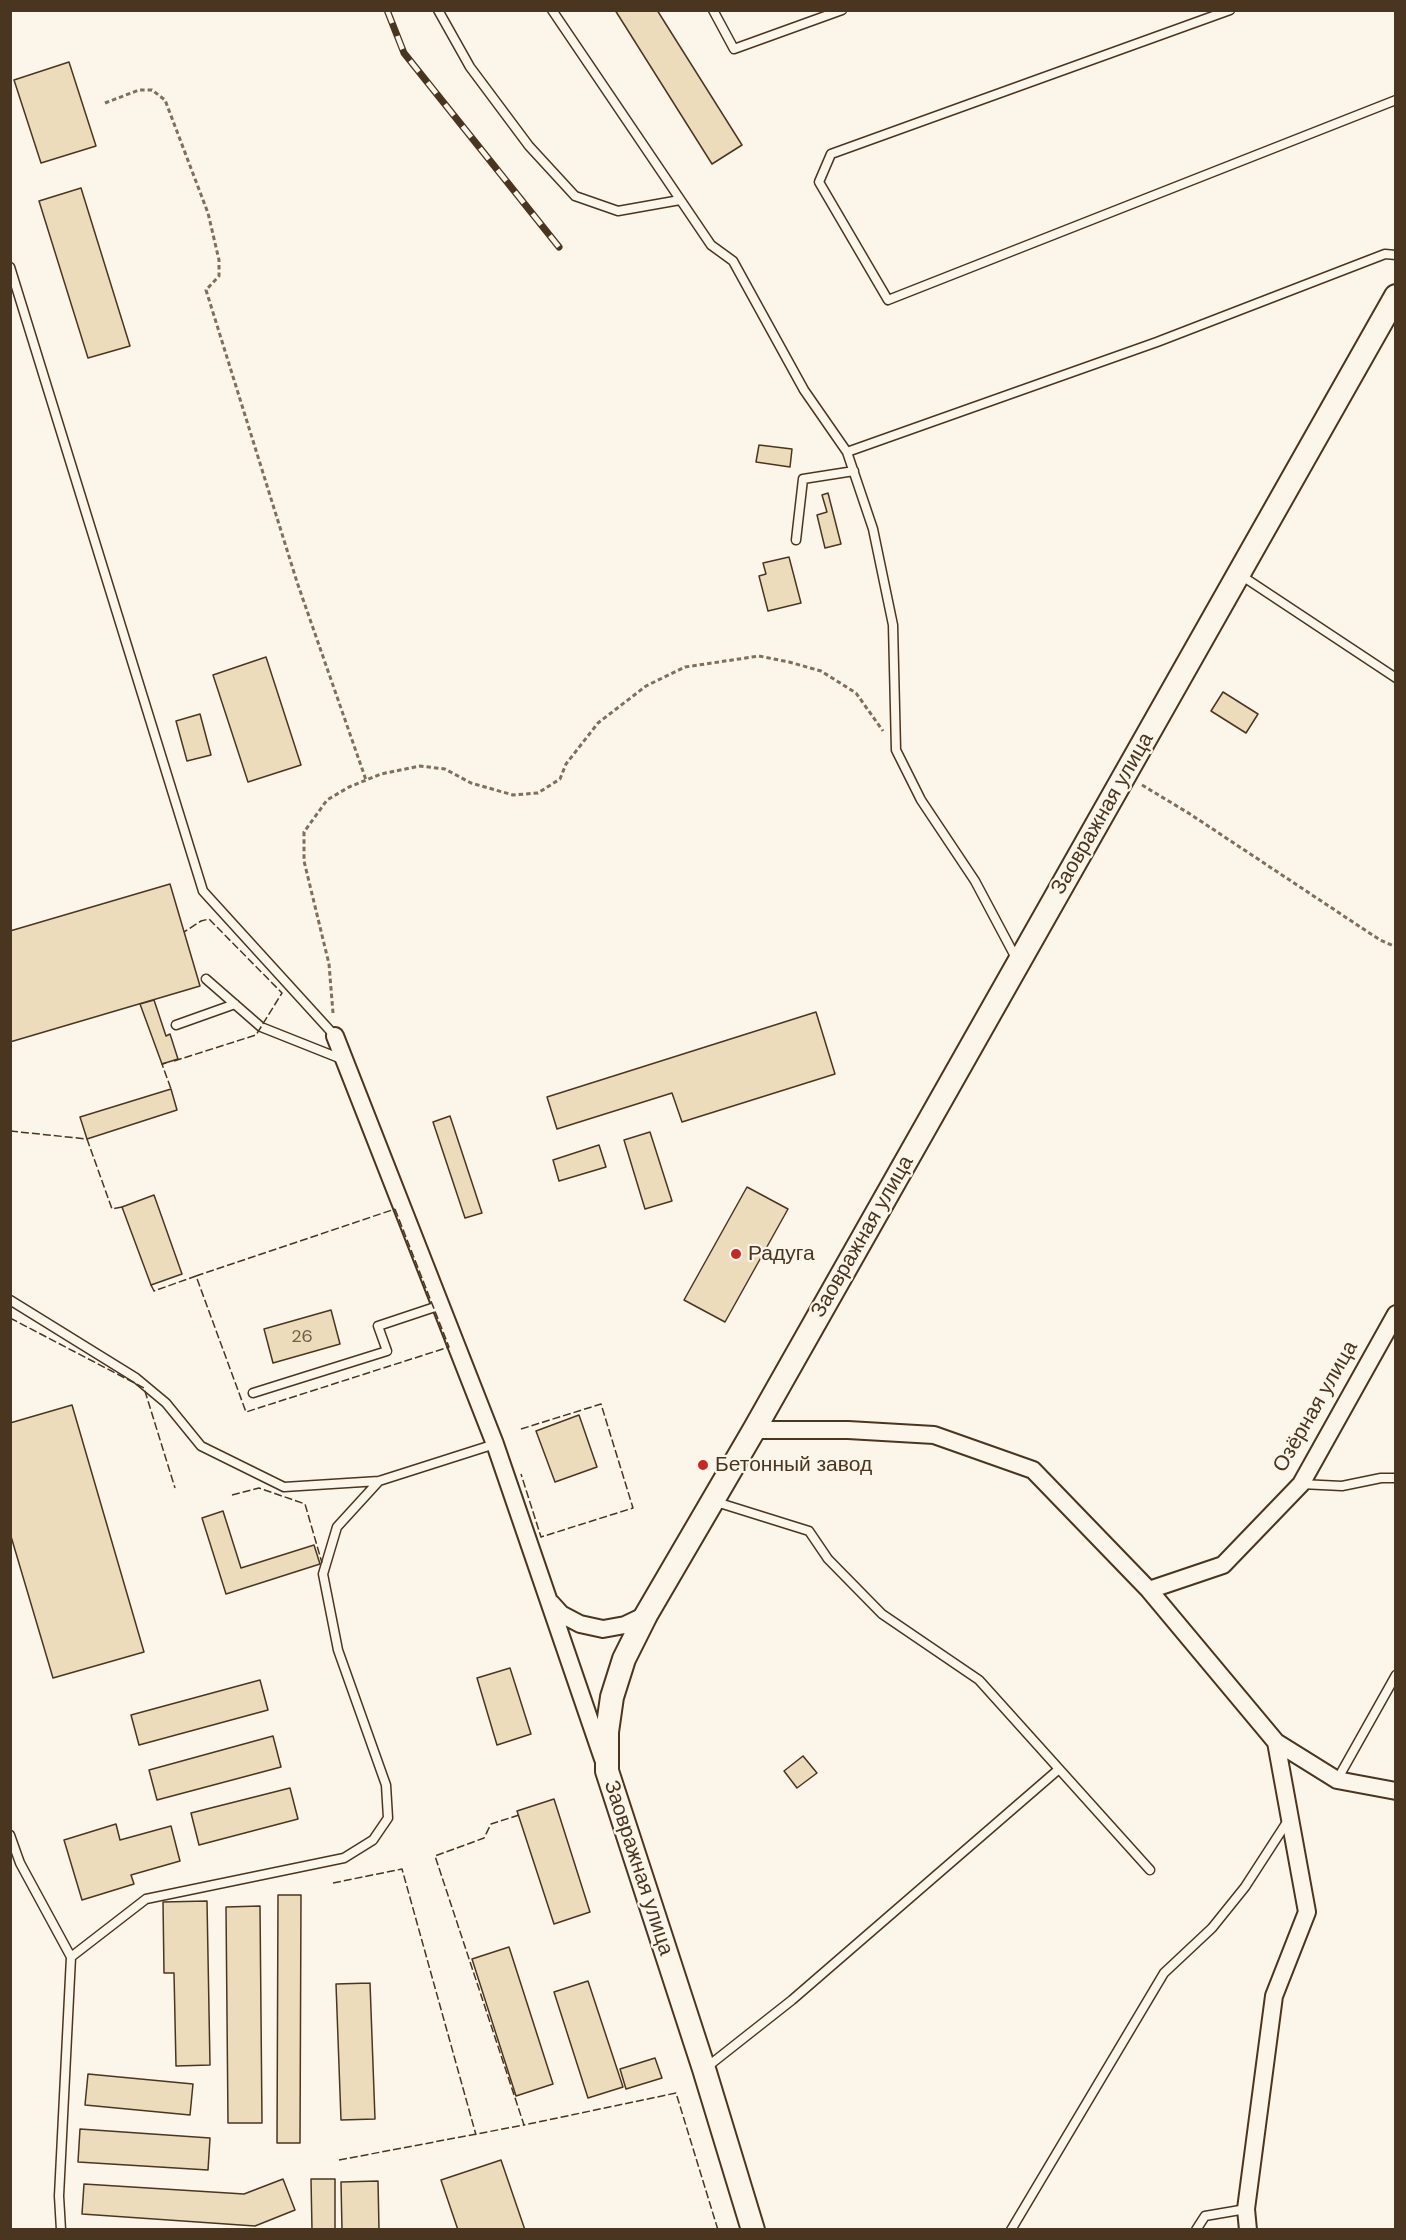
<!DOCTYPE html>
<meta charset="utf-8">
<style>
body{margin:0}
#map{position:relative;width:1406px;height:2240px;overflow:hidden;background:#fbf6e9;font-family:"DM Sans",sans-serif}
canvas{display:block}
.frame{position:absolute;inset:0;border:12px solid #4a3520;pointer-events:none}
</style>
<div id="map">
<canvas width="1406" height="2240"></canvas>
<div class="frame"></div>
</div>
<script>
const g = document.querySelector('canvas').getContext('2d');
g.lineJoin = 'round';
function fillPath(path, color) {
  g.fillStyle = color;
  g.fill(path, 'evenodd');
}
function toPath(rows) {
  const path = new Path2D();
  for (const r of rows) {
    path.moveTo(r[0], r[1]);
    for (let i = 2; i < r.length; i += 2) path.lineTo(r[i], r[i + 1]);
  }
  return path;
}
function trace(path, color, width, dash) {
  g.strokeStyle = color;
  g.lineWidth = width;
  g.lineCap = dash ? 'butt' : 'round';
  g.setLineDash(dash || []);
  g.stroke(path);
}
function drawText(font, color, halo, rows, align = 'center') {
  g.font = font + ' "DM Sans",sans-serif';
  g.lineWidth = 4.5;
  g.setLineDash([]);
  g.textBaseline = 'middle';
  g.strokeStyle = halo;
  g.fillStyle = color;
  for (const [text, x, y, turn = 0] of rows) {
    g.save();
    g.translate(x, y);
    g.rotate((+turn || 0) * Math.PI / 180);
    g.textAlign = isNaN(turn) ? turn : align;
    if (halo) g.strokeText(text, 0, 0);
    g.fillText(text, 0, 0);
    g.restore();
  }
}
const building = toPath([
 [615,10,657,10,742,145,712,164,615,10],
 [69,62,96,146,41,163,14,80,69,62],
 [81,188,130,346,88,358,39,201,81,188],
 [759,445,792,449,790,467,756,462,759,445],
 [828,493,841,544,825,548,817,515,827,512,822,495,828,493],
 [789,557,801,603,768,611,759,576,766,574,763,563,789,557],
 [266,657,301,765,248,782,213,675,266,657],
 [1223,692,1258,714,1246,733,1211,711,1223,692],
 [200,714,211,755,187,761,176,721,200,714],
 [170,884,200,986,10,1042,10,931,170,884],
 [154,1000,166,1036,170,1034,178,1059,162,1064,140,1004,154,1000],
 [816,1012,835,1074,682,1122,672,1093,557,1129,547,1097,816,1012],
 [171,1089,177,1110,87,1139,80,1117,171,1089],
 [450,1116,482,1213,465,1218,433,1122,450,1116],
 [650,1132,672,1201,645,1209,624,1140,650,1132],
 [599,1145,606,1167,559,1181,553,1160,599,1145],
 [747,1187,788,1209,725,1322,684,1300,747,1187],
 [154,1195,182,1274,151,1285,122,1207,154,1195],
 [331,1310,340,1344,273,1363,264,1329,331,1310],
 [72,1405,144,1652,53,1678,10,1533,10,1423,72,1405],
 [579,1415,597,1467,555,1482,536,1431,579,1415],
 [223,1511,241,1568,314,1545,320,1564,226,1594,202,1518,223,1511],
 [510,1668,531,1734,497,1745,477,1678,510,1668],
 [260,1680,268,1710,139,1745,131,1715,260,1680],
 [273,1736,281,1767,157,1800,149,1770,273,1736],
 [803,1756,817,1773,797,1788,784,1771,803,1756],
 [290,1788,298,1819,199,1845,191,1813,290,1788],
 [554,1799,590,1912,554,1924,517,1811,554,1799],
 [116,1824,120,1840,171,1826,180,1861,131,1875,134,1884,82,1900,64,1840,116,1824],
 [278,1895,301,1895,300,2143,277,2143,278,1895],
 [207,1901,210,2065,176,2066,174,1973,164,1973,163,1902,207,1901],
 [260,1906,262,2123,228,2123,226,1907,260,1906],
 [509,1947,553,2084,516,2096,472,1959,509,1947],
 [588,1981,623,2087,588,2098,554,1992,588,1981],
 [370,1983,375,2119,341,2120,336,1984,370,1983],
 [655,2058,662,2078,626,2089,620,2069,655,2058],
 [88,2074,193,2084,190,2115,85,2105,88,2074],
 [80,2129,210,2138,208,2170,78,2162,80,2129],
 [501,2160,525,2230,458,2230,441,2180,501,2160],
 [283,2179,295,2210,255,2226,82,2214,84,2184,244,2194,283,2179],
 [311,2179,335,2179,335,2230,312,2230,311,2179],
 [378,2181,379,2230,342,2230,341,2182,378,2181]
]);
const path = toPath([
 [105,103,139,90,152,90,165,100,208,213,219,260,219,276,206,290,297,582,366,780],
 [1142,785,1190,814,1380,940,1396,947],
 [333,1013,329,964,304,861,304,832,327,800,349,787,381,774,420,766,445,769,471,783,513,795,538,793,560,779,566,764,598,723,646,686,685,667,759,656,789,662,821,671,856,693,883,731]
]);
const lane = toPath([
 [438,10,470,67,529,146,575,196,618,211,680,200],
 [552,10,711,245,733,261,804,390,847,452,873,529,893,625,896,750,921,800,975,881,1017,960],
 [713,10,734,49,842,10],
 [1230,10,831,154,819,182,888,300,1396,100],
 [10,267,203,891,335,1036],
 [847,452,1157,342,1385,254,1396,255],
 [796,540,803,479,854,471],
 [1239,574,1396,678],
 [206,979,261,1027,344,1060],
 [176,1025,235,1004],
 [10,1300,136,1378,166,1403,201,1446,284,1487,379,1481,495,1444],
 [253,1393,387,1351,378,1326,441,1305],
 [1301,1484,1342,1486,1381,1478,1396,1478],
 [713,1501,809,1531,828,1559,882,1614,979,1680,1150,1870],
 [1337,1780,1396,1675],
 [10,1835,20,1863,71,1957],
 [707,2067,792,2000,1059,1769],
 [61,2230,59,2196,71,1957,146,1899,344,1858,373,1840,388,1818,386,1785,338,1650,323,1574,337,1527,379,1481],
 [1011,2230,1164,1973,1212,1928,1245,1887,1289,1819],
 [1196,2230,1205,2216,1246,2209]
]);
const street = toPath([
 [335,1036,495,1444,603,1759],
 [754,1430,848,1430,934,1435,1033,1470,1149,1590,1276,1742,1337,1780,1396,1791],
 [1149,1590,1223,1565,1301,1484,1396,1314],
 [551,1603,561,1614,580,1624,603,1629,625,1625,646,1615],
 [1248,2230,1246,2209,1274,1996,1307,1912,1276,1742]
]);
const secondary = toPath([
 [753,2230,704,2069,607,1771,607,1732,612,1697,624,1659,646,1615,754,1430,1396,296]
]);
const rail = toPath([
 [387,10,404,53,559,247]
]);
const fence = toPath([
 [174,1061,256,1035,282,993,209,919,201,921,184,932],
 [166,1063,162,1064,171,1089],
 [10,1131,87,1139,112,1209,122,1207],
 [395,1209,449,1347,246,1412,196,1276,395,1209],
 [151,1285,154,1291,196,1276],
 [10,1318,144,1388,175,1488],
 [521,1429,601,1404,633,1508,541,1537,521,1474],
 [232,1495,259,1488,305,1504,322,1563],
 [519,1815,491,1824,484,1838,435,1856,524,2125,676,2093,718,2230],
 [333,1883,402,1869,476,2135],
 [339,2160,524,2125]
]);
const markers = [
 [736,1254,6,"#c62828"],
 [703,1465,6,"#c62828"]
];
const numberNames = [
 ["26",302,1337]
];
const streetNames = [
 ["Заовражная улица",1103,814,-60],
 ["Заовражная улица",863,1237,-60],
 ["Озёрная улица",1316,1407,-60],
 ["Заовражная улица",638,1868,72]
];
const poiNames = [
 ["Радуга",748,1254],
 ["Бетонный завод",715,1465]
];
fillPath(building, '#ecdcbc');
trace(building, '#4a3520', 1.5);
trace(lane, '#4a3520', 11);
trace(street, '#4a3520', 20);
trace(secondary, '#4a3520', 26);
trace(path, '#7f6f5c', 3, [4.5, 3]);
trace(lane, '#fbf6e9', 8);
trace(street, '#fbf6e9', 16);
trace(secondary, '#fbf6e9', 22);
trace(rail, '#4a3520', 7);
trace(rail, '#fbf6e9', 4.5, [14]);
trace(fence, '#4a3520', 1.5, [8, 3]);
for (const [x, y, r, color] of markers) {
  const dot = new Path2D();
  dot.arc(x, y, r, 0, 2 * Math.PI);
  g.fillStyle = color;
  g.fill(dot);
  trace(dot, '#fbf6e9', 2);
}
drawText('18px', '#725f47', null, numberNames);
drawText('21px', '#4a3520', '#fbf6e9', streetNames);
drawText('21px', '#4a3520', '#fbf6e9', poiNames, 'left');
</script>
